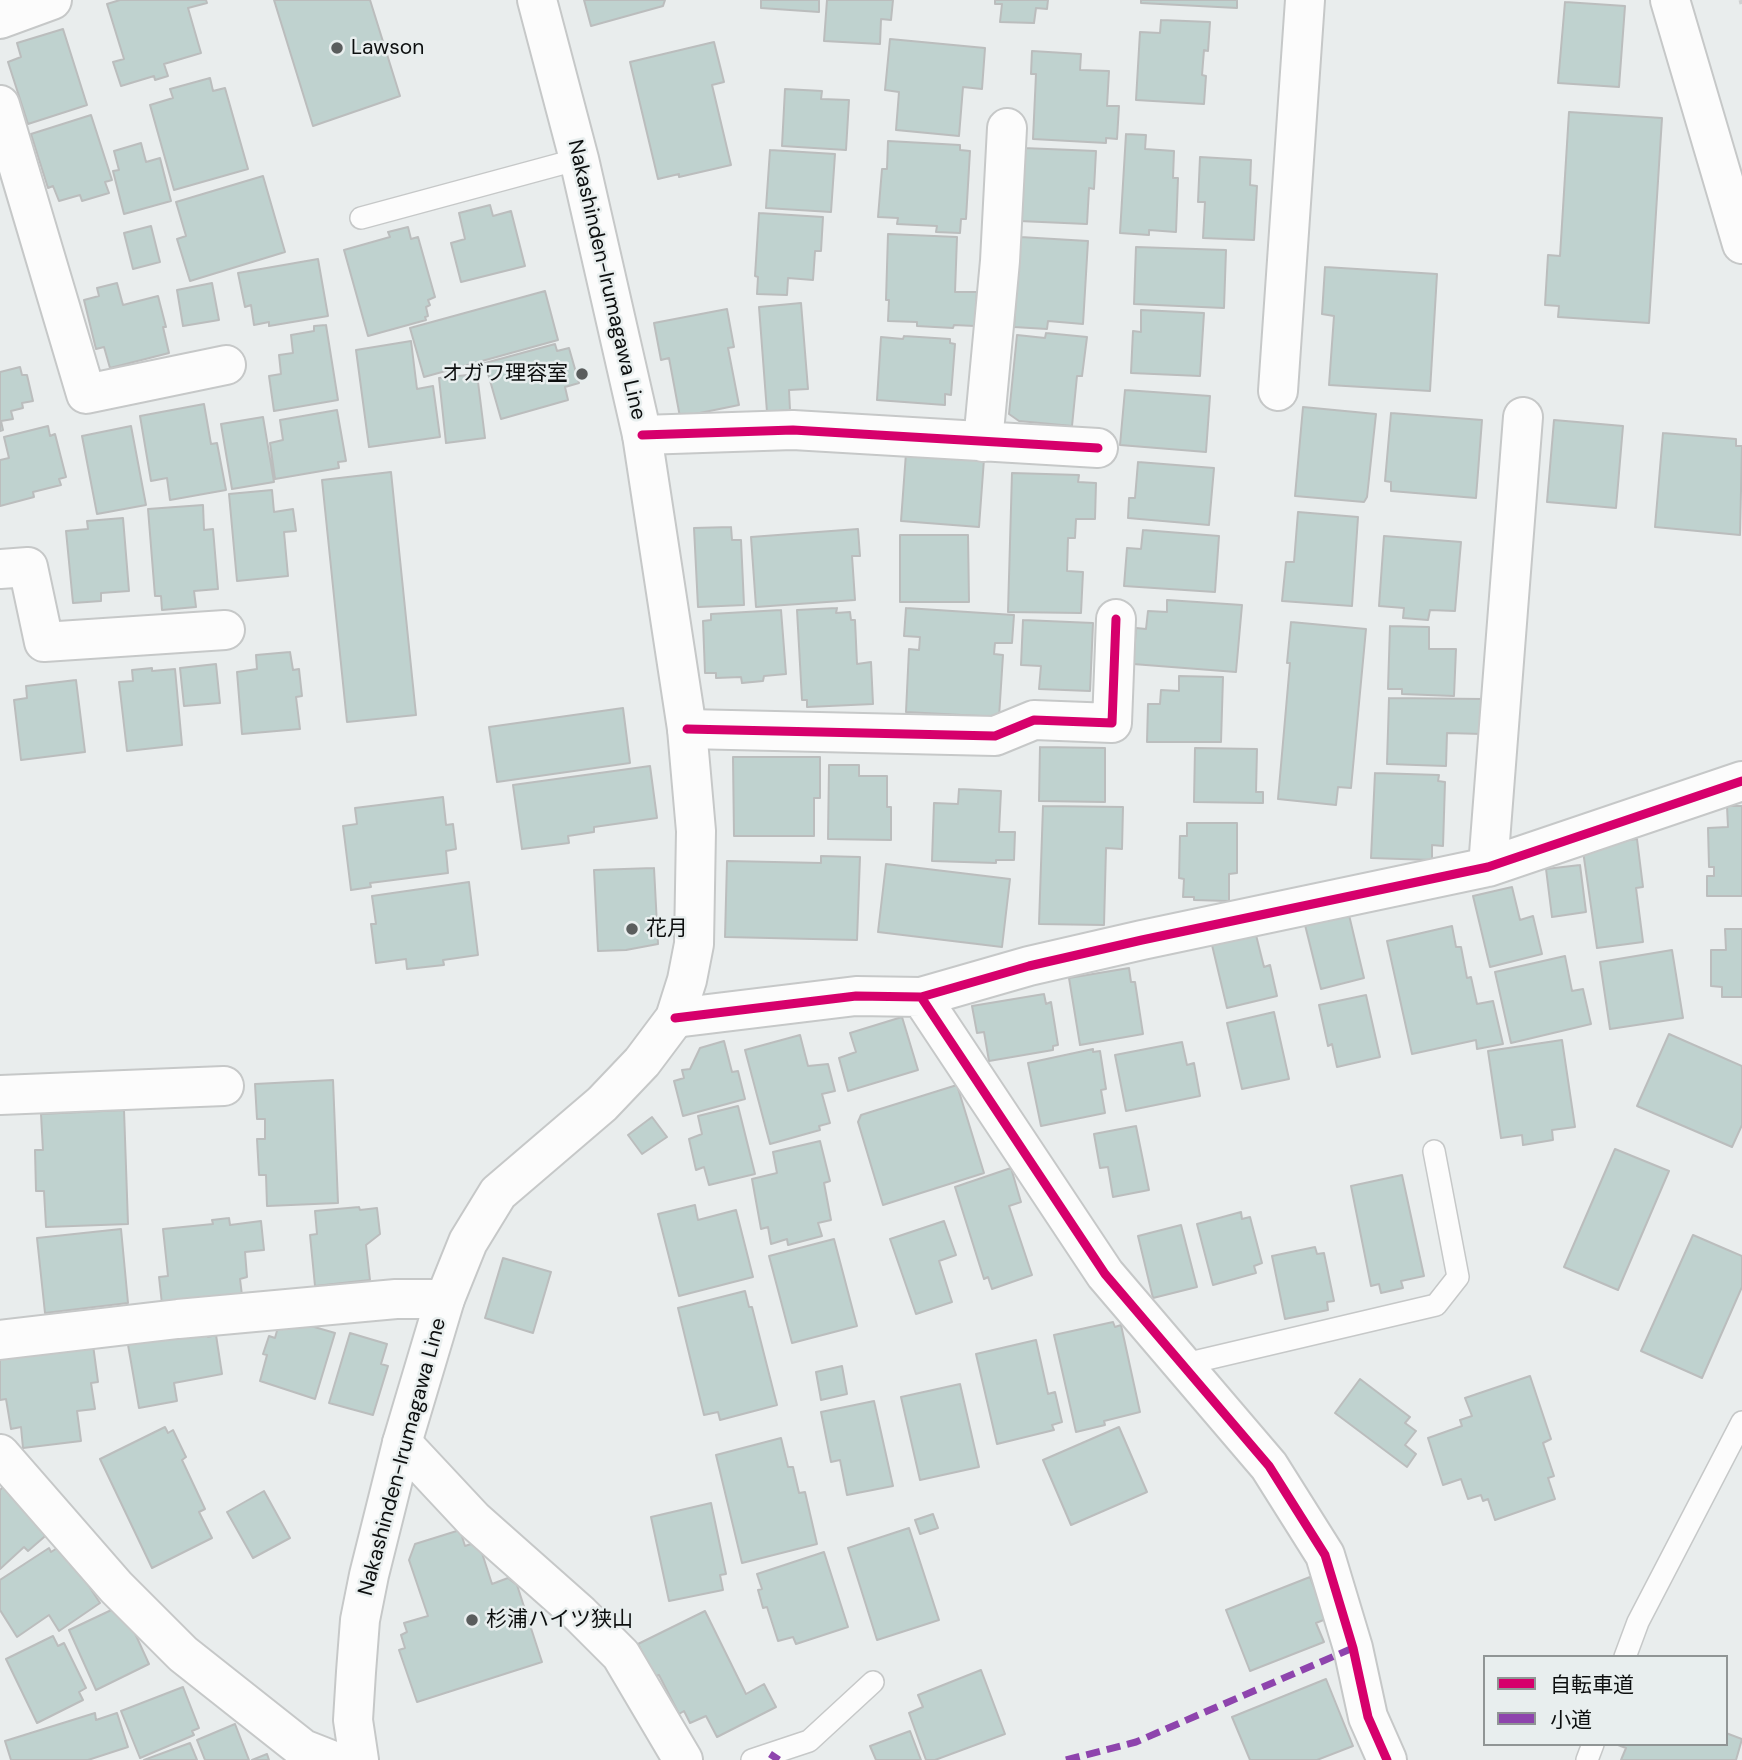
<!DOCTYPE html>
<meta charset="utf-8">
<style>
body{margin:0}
#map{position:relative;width:1742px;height:1760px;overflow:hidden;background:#e9eded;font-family:"DM Sans","Noto Sans JP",sans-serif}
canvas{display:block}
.legend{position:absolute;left:1483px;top:1655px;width:245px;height:91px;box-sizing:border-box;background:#e8eeee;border:2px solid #909595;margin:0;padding:9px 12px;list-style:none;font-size:21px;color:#0d0f0f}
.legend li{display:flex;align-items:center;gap:14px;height:35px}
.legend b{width:35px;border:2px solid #909595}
</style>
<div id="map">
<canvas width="1742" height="1760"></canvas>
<ul class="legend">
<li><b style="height:9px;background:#d6006c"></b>自転車道</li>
<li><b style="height:9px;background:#8e44ad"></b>小道</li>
</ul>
</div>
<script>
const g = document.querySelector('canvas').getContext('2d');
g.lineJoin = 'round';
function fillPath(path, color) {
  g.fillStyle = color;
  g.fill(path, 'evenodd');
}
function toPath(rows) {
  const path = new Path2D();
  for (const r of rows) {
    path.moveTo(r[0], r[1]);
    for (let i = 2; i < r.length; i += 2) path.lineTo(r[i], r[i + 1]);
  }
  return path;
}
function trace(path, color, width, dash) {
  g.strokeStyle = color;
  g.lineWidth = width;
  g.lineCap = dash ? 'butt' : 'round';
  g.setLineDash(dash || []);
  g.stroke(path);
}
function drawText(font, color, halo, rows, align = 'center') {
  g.font = font + ' "DM Sans","Noto Sans JP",sans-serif';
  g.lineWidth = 5;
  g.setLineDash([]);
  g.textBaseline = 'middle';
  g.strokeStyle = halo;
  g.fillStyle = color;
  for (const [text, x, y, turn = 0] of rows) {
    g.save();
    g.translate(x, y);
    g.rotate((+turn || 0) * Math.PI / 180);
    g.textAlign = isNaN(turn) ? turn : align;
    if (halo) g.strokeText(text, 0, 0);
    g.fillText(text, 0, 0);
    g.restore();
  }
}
const building = toPath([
 [120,0,206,0,207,3,188,8,201,53,164,64,168,76,155,80,154,76,121,86,113,62,124,59,107,4,120,0],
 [274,0,370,0,400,96,313,126,274,0],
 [584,0,665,0,663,6,591,26,584,0],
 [761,0,819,0,819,12,761,8,761,0],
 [827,0,893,0,891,20,881,19,880,44,824,41,827,0],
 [995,0,1048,0,1047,9,1036,8,1034,23,1000,22,1002,4,995,4,995,0],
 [1141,0,1237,0,1237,8,1141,3,1141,0],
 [1565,2,1625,6,1619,87,1558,83,1565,2],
 [1161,20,1210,22,1208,51,1204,50,1202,75,1206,76,1204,104,1136,100,1140,32,1160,33,1161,20],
 [63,29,87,105,28,124,8,62,21,57,17,43,63,29],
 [890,39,985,48,982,89,963,87,959,136,896,130,899,92,885,90,890,39],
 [714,42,724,82,712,85,731,165,679,177,679,174,658,179,630,62,714,42],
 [1032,51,1081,54,1080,70,1109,71,1107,106,1119,106,1117,139,1106,138,1106,143,1033,139,1036,74,1031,74,1032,51],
 [210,78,213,91,225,88,248,169,174,190,150,105,173,98,170,89,210,78],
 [785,89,822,91,821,99,849,100,846,150,782,146,785,89],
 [1569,112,1662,118,1649,323,1558,317,1559,306,1545,305,1548,255,1560,256,1569,112],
 [91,115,112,180,105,182,109,193,82,201,80,195,59,201,53,186,48,188,31,134,91,115],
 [1126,134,1146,135,1145,149,1174,151,1173,178,1178,178,1176,232,1149,230,1149,235,1120,233,1126,134],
 [888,141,960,145,960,150,970,151,966,219,961,219,960,233,936,232,937,226,897,224,898,218,878,217,882,169,887,169,888,141],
 [141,143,146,162,160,158,171,201,124,214,113,171,119,170,114,151,141,143],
 [1023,148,1096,151,1094,189,1089,188,1087,224,1019,221,1023,148],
 [770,150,835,154,831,212,766,208,770,150],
 [1200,157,1251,160,1250,185,1257,186,1254,240,1203,238,1205,202,1198,202,1200,157],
 [263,176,285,252,190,281,177,239,186,236,176,202,263,176],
 [490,205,493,216,511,211,525,266,461,282,451,243,465,239,459,213,490,205],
 [759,213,823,217,821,251,815,251,813,280,788,278,787,295,757,294,758,277,755,276,759,213],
 [151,226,160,262,133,269,124,233,151,226],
 [408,227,411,239,418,237,435,297,428,300,430,305,426,307,428,316,425,317,426,320,368,336,344,250,390,237,388,232,408,227],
 [888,234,957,237,955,292,977,292,975,326,954,325,953,328,917,326,917,322,888,321,889,300,886,300,888,234],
 [1020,237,1088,241,1083,324,1048,321,1047,329,1014,327,1020,237],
 [1136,247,1226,250,1224,308,1134,304,1136,247],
 [318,259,328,316,269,326,269,322,254,325,251,305,245,307,238,273,318,259],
 [1325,267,1437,274,1430,391,1329,385,1334,316,1322,314,1325,267],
 [117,283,123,305,158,296,166,327,163,327,169,353,110,368,104,347,96,349,84,300,99,296,97,288,117,283],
 [212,283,219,320,183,326,177,290,212,283],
 [545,291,558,340,424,377,410,328,545,291],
 [801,303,808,389,789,390,790,410,767,412,759,307,801,303],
 [727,309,734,347,728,348,739,405,680,417,669,358,661,360,654,323,727,309],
 [1141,310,1204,313,1200,376,1131,373,1133,331,1141,332,1141,310],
 [326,325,338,400,274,411,269,376,281,374,279,355,293,353,291,335,314,331,314,326,326,325],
 [1046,333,1087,337,1082,376,1077,376,1072,426,1019,421,1009,414,1017,335,1045,338,1046,333],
 [904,336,950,339,950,343,955,344,951,395,945,394,945,405,877,400,881,337,903,339,904,336],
 [411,341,417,389,433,386,440,437,369,447,356,350,411,341],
 [555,344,557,351,569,348,579,383,565,387,568,400,501,419,485,363,555,344],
 [20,367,22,375,27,375,33,401,22,403,23,408,11,411,13,419,1,421,3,430,0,431,0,372,20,367],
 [477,374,485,438,446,443,439,378,477,374],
 [1125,390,1210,396,1206,452,1120,445,1125,390],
 [204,404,211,444,217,443,226,490,170,500,167,478,151,481,140,416,204,404],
 [1303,407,1376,414,1367,497,1364,502,1295,496,1303,407],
 [337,410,346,461,338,462,339,468,275,479,270,443,283,440,280,420,337,410],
 [1391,413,1482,420,1476,498,1391,491,1391,482,1385,481,1391,413],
 [263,417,274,482,232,489,221,424,263,417],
 [1554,420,1623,426,1616,508,1547,502,1554,420],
 [48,426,50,436,55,434,66,477,59,479,61,485,33,492,34,497,0,506,0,460,9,458,4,437,48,426],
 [131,426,146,505,97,514,82,436,131,426],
 [1663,433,1736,439,1736,446,1742,446,1740,535,1655,527,1663,433],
 [906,453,984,459,979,527,901,521,906,453],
 [1138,462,1214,468,1209,525,1128,518,1129,498,1135,498,1138,462],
 [391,472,416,715,347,722,322,480,391,472],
 [1012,473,1079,475,1078,482,1096,483,1095,519,1076,519,1075,538,1068,538,1067,571,1083,572,1081,613,1008,612,1012,473],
 [272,490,274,512,293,509,296,531,284,532,288,576,237,581,229,494,272,490],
 [203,505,204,530,213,529,218,589,194,591,196,607,162,610,161,596,155,596,148,509,203,505],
 [1298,512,1358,517,1352,606,1282,601,1286,562,1294,562,1298,512],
 [123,518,129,591,101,593,101,601,73,603,66,531,88,529,87,521,123,518],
 [731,527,732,540,741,540,744,605,698,607,694,528,731,527],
 [858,529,860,556,852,556,855,600,756,607,751,537,858,529],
 [1143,530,1219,536,1215,592,1124,586,1127,548,1141,549,1143,530],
 [900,535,968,535,969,602,900,602,900,535],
 [1384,536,1461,542,1455,611,1430,610,1428,620,1403,618,1404,608,1379,606,1384,536],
 [1167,600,1242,605,1236,672,1133,664,1136,628,1146,629,1148,611,1167,612,1167,600],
 [837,608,836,613,850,612,851,620,855,620,857,664,871,662,873,704,807,707,807,700,802,700,797,610,837,608],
 [906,608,1014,615,1012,643,995,643,994,654,1003,655,999,717,906,712,909,649,919,650,920,637,904,636,906,608],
 [781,610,786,674,764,676,763,681,742,683,741,677,716,678,716,673,705,673,703,621,711,620,711,614,781,610],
 [1023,620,1093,623,1090,691,1039,689,1041,666,1021,665,1023,620],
 [1291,622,1366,629,1351,788,1338,787,1336,805,1278,799,1290,663,1287,663,1291,622],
 [1390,626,1429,627,1429,649,1456,649,1454,696,1402,694,1402,689,1388,689,1390,626],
 [290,652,293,670,299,669,302,696,296,697,300,729,242,734,237,672,257,669,256,655,290,652],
 [216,664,220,703,184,706,180,668,216,664],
 [152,668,152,671,175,669,182,745,127,751,119,682,133,681,132,670,152,668],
 [1179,676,1223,677,1221,742,1147,742,1148,704,1160,704,1161,690,1179,691,1179,676],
 [76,680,85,752,21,760,14,700,27,698,26,686,76,680],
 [1389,698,1483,699,1482,734,1447,733,1446,766,1387,764,1389,698],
 [623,708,630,763,497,782,489,727,623,708],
 [1040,747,1105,748,1105,802,1039,801,1040,747],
 [1195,748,1257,749,1256,792,1263,792,1263,803,1194,802,1195,748],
 [733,757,820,757,820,798,814,798,814,836,734,836,733,757],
 [829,765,859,765,859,776,887,776,887,807,891,807,891,840,828,839,829,765],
 [650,766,657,818,594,827,594,832,568,836,569,843,522,849,513,785,650,766],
 [1375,773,1439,775,1438,781,1445,782,1443,846,1432,845,1432,860,1371,858,1375,773],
 [959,789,1001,791,999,832,1015,832,1014,860,996,860,996,863,932,861,934,803,958,804,959,789],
 [443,797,446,825,453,824,456,849,446,851,448,873,370,883,371,887,351,890,343,826,357,824,355,808,443,797],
 [1043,806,1123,807,1122,849,1106,848,1104,925,1039,924,1043,806],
 [1727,806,1742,806,1742,896,1707,896,1707,876,1714,876,1714,867,1709,867,1708,828,1728,827,1727,806],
 [1187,823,1237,823,1237,873,1229,874,1229,901,1194,900,1194,897,1183,897,1184,879,1179,878,1180,836,1187,836,1187,823],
 [1637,839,1643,887,1636,888,1643,942,1597,948,1583,851,1598,844,1637,839],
 [821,856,860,857,857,940,725,937,727,861,821,863,821,856],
 [886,864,1010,879,1002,947,878,932,886,864],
 [1580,865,1586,912,1552,917,1546,869,1580,865],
 [654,868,658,944,626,950,598,951,594,870,654,868],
 [469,882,478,955,443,960,444,965,407,969,406,959,376,963,371,924,376,924,372,896,469,882],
 [1512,887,1520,920,1533,916,1542,954,1490,967,1473,896,1512,887],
 [1349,915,1364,978,1321,989,1305,925,1349,915],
 [1452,926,1456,947,1461,947,1467,978,1471,977,1477,1004,1493,1001,1503,1044,1477,1049,1476,1040,1412,1054,1387,941,1452,926],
 [1725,929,1742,929,1742,997,1722,997,1722,987,1711,986,1711,950,1726,950,1725,929],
 [1256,935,1264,967,1270,965,1277,996,1227,1008,1212,945,1256,935],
 [1672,950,1683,1018,1610,1029,1600,962,1672,950],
 [1565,956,1572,991,1583,989,1591,1024,1511,1043,1495,972,1565,956],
 [1129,968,1131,982,1135,982,1143,1034,1080,1045,1069,978,1129,968],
 [1044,994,1046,1004,1051,1002,1058,1045,1053,1046,1053,1050,989,1061,984,1032,977,1033,972,1006,1044,994],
 [1366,995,1380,1057,1337,1067,1332,1044,1328,1046,1319,1005,1366,995],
 [1274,1012,1289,1079,1242,1089,1227,1023,1274,1012],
 [902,1017,918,1070,848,1091,839,1058,856,1052,850,1033,902,1017],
 [1669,1034,1742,1066,1742,1125,1732,1147,1637,1106,1669,1034],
 [800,1035,808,1066,828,1064,835,1091,822,1094,830,1123,819,1126,820,1130,770,1144,745,1050,800,1035],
 [1562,1040,1575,1127,1552,1130,1553,1140,1523,1145,1522,1135,1501,1138,1488,1051,1562,1040],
 [724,1041,732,1072,738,1071,745,1099,683,1116,674,1081,684,1078,682,1070,690,1069,700,1048,724,1041],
 [1182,1042,1187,1065,1194,1063,1200,1096,1126,1111,1115,1055,1182,1042],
 [1093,1049,1093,1052,1100,1051,1106,1089,1101,1090,1105,1113,1041,1126,1028,1063,1093,1049],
 [333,1080,338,1203,267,1206,266,1175,259,1175,257,1139,265,1139,265,1119,257,1119,255,1084,333,1080],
 [957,1085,984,1173,883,1205,858,1122,861,1115,957,1085],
 [738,1106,755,1174,709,1185,704,1167,696,1170,689,1139,702,1134,698,1116,738,1106],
 [124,1110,128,1224,46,1227,44,1191,36,1191,35,1150,43,1150,41,1114,124,1110],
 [652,1117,667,1137,642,1154,628,1135,652,1117],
 [1136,1126,1149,1190,1113,1197,1108,1167,1100,1168,1094,1134,1136,1126],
 [820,1141,830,1181,824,1183,831,1220,818,1223,822,1236,788,1245,787,1239,771,1244,768,1227,761,1229,752,1179,777,1173,773,1152,820,1141],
 [1615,1149,1669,1171,1618,1290,1564,1267,1615,1149],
 [1011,1168,1021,1202,1009,1206,1032,1275,992,1289,988,1277,984,1279,955,1187,1011,1168],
 [1402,1175,1424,1276,1401,1281,1403,1288,1381,1293,1379,1284,1371,1286,1351,1186,1402,1175],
 [695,1205,698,1220,736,1210,753,1277,679,1296,658,1214,695,1205],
 [359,1207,360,1210,377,1208,380,1234,366,1245,370,1280,315,1286,310,1235,317,1234,315,1211,359,1207],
 [1241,1212,1242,1219,1250,1217,1262,1263,1254,1266,1256,1273,1213,1285,1197,1224,1241,1212],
 [229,1218,230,1225,261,1221,264,1250,245,1252,247,1277,240,1279,243,1303,163,1313,159,1277,168,1276,163,1229,213,1224,212,1220,229,1218],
 [944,1221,956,1255,939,1261,952,1302,916,1314,890,1239,944,1221],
 [1181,1225,1197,1287,1153,1298,1138,1236,1181,1225],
 [121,1229,128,1303,45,1313,37,1238,121,1229],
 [1693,1235,1742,1256,1742,1287,1702,1378,1641,1351,1693,1235],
 [834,1239,857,1326,792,1343,769,1256,834,1239],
 [1315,1247,1317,1254,1324,1253,1334,1301,1327,1302,1328,1310,1285,1319,1272,1256,1315,1247],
 [503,1258,551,1272,533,1333,485,1318,503,1258],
 [745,1291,749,1307,752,1307,777,1405,720,1420,718,1412,704,1415,678,1308,745,1291],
 [1113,1322,1115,1327,1121,1325,1140,1412,1104,1421,1105,1425,1076,1432,1054,1335,1113,1322],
 [206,1324,208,1337,216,1335,222,1374,174,1383,177,1401,139,1408,127,1339,206,1324],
 [286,1324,304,1324,335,1333,315,1399,260,1381,267,1355,263,1354,269,1336,275,1338,278,1327,285,1329,286,1324],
 [350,1333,387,1344,381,1364,388,1366,373,1415,329,1403,350,1333],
 [1036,1340,1048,1394,1055,1392,1062,1422,1052,1425,1054,1430,997,1444,976,1354,1036,1340],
 [93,1345,98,1382,91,1383,95,1409,77,1411,81,1441,23,1448,21,1427,11,1429,6,1399,0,1400,0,1353,93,1345],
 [842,1366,847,1394,821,1400,816,1372,842,1366],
 [1530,1376,1551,1439,1543,1443,1554,1476,1548,1478,1555,1499,1495,1520,1488,1499,1483,1501,1481,1495,1468,1499,1461,1479,1443,1485,1428,1438,1462,1426,1460,1420,1472,1416,1465,1398,1530,1376],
 [1360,1379,1410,1417,1405,1423,1416,1431,1405,1445,1416,1454,1407,1467,1335,1413,1360,1379],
 [960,1384,979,1467,920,1480,901,1397,960,1384],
 [874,1401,893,1486,847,1495,840,1460,831,1462,821,1412,874,1401],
 [165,1427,168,1433,173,1430,186,1457,182,1460,205,1509,199,1512,212,1538,152,1568,100,1459,165,1427],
 [1119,1427,1147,1492,1071,1525,1043,1460,1119,1427],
 [781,1438,788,1467,793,1467,799,1493,805,1492,817,1544,742,1563,716,1455,781,1438],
 [7,1483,51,1531,28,1551,24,1547,0,1569,0,1490,7,1483],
 [264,1491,290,1538,253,1558,227,1512,264,1491],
 [711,1503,726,1574,720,1575,723,1590,669,1601,651,1517,711,1503],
 [933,1514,938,1528,920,1534,915,1520,933,1514],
 [909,1528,939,1620,877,1640,848,1548,909,1528],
 [460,1530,465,1546,474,1543,481,1550,492,1584,508,1578,517,1585,542,1662,417,1702,399,1650,405,1648,401,1635,407,1632,404,1623,428,1616,409,1560,415,1544,460,1530],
 [62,1545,100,1603,59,1631,49,1615,17,1637,0,1610,0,1580,49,1548,51,1552,62,1545],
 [824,1552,848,1627,796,1644,793,1637,778,1641,767,1607,763,1608,758,1590,762,1589,757,1574,824,1552],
 [1310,1577,1326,1619,1316,1623,1324,1642,1250,1671,1226,1610,1310,1577],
 [122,1605,149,1664,96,1690,69,1630,122,1605],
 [705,1611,746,1694,764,1684,776,1707,717,1737,706,1716,690,1723,684,1711,679,1714,659,1675,654,1677,638,1644,705,1611],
 [53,1636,58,1646,64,1643,86,1688,79,1692,83,1700,37,1723,6,1659,53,1636],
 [981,1670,1005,1734,935,1760,926,1760,909,1713,923,1707,918,1695,981,1670],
 [1326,1679,1353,1746,1317,1760,1250,1760,1232,1717,1326,1679],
 [183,1687,199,1728,192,1731,194,1735,140,1758,121,1711,183,1687],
 [95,1713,96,1720,117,1713,128,1747,88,1760,11,1760,5,1741,95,1713],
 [235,1724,249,1760,205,1760,197,1740,235,1724],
 [910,1731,921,1760,876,1760,870,1746,910,1731],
 [1726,1733,1742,1739,1736,1760,1621,1760,1626,1748,1618,1745,1726,1744,1726,1733],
 [190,1743,197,1760,144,1760,190,1743],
 [267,1754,269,1760,252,1760,267,1754]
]);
const service = toPath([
 [361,218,579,159],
 [1181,1365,1436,1305,1458,1277,1434,1151],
 [1625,1657,1638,1622,1742,1422],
 [752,1760,809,1741,873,1682],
 [1587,1760,1593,1744]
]);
const minor = toPath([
 [1670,0,1742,244],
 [0,19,52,0],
 [0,105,86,394,226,365],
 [1278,391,1305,0],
 [642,435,793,430,1098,448],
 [983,442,1000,261,1007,128],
 [0,569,28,567,44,642,225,630],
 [687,729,995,736,1034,720,1112,723,1116,619],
 [1488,867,1523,417],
 [921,997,1105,1274,1269,1466,1325,1555,1353,1648,1368,1717,1387,1760],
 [675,1018,856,996,921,997,1029,966,1142,940,1488,867,1742,781],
 [0,1095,224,1086],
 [0,1340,178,1319,396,1299,445,1299],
 [402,1443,474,1520,580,1614,621,1655,683,1760],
 [0,1454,116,1587,183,1654,303,1749,331,1760]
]);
const secondary = toPath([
 [359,1760,353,1720,356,1672,360,1620,369,1575,402,1443,445,1299,468,1242,498,1193,602,1104,642,1062,675,1018,687,980,694,944,696,831,687,729,642,435,579,159,537,0]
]);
const rail = toPath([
 [1741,0,1742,4]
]);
const quiet = toPath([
 [770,1754,779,1760],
 [1066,1760,1136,1742,1353,1648]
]);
const cycleway = toPath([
 [642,435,793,430,1098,448],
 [687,729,995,736,1034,720,1112,723,1116,619],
 [921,997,1105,1274,1269,1466,1325,1555,1353,1648,1368,1717,1387,1760],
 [675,1018,856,996,921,997,1029,966,1142,940,1488,867,1742,781]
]);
const markers = [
 [337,48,7,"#5a5d5d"],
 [582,374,7,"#5a5d5d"],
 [632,929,7,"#5a5d5d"],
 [472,1620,7,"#5a5d5d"]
];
const poiNames = [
 ["Lawson",351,48],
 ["オガワ理容室",568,374,"right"],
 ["花月",646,929],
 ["杉浦ハイツ狭山",486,1620]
];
const streetNames = [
 ["Nakashinden-Irumagawa Line",606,280,77],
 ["Nakashinden-Irumagawa Line",403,1457,-75]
];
fillPath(building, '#bfd2cf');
trace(building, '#bbbdbd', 2);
trace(service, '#c6c8c8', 24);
trace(minor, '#c6c8c8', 42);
trace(secondary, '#c6c8c8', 42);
trace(service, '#fcfcfc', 21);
trace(minor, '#fcfcfc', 38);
trace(secondary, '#fcfcfc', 38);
trace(rail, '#d0d1d1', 5, [14, 7]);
trace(quiet, '#8e44ad', 7, [14, 7]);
trace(cycleway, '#d6006c', 9);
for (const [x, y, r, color] of markers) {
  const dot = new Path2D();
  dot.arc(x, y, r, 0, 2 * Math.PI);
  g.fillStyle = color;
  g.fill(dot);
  trace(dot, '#e8eeee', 2.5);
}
drawText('21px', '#0d0f0f', '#e8eeee', poiNames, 'left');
drawText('21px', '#0d0f0f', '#e8eeee', streetNames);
</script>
